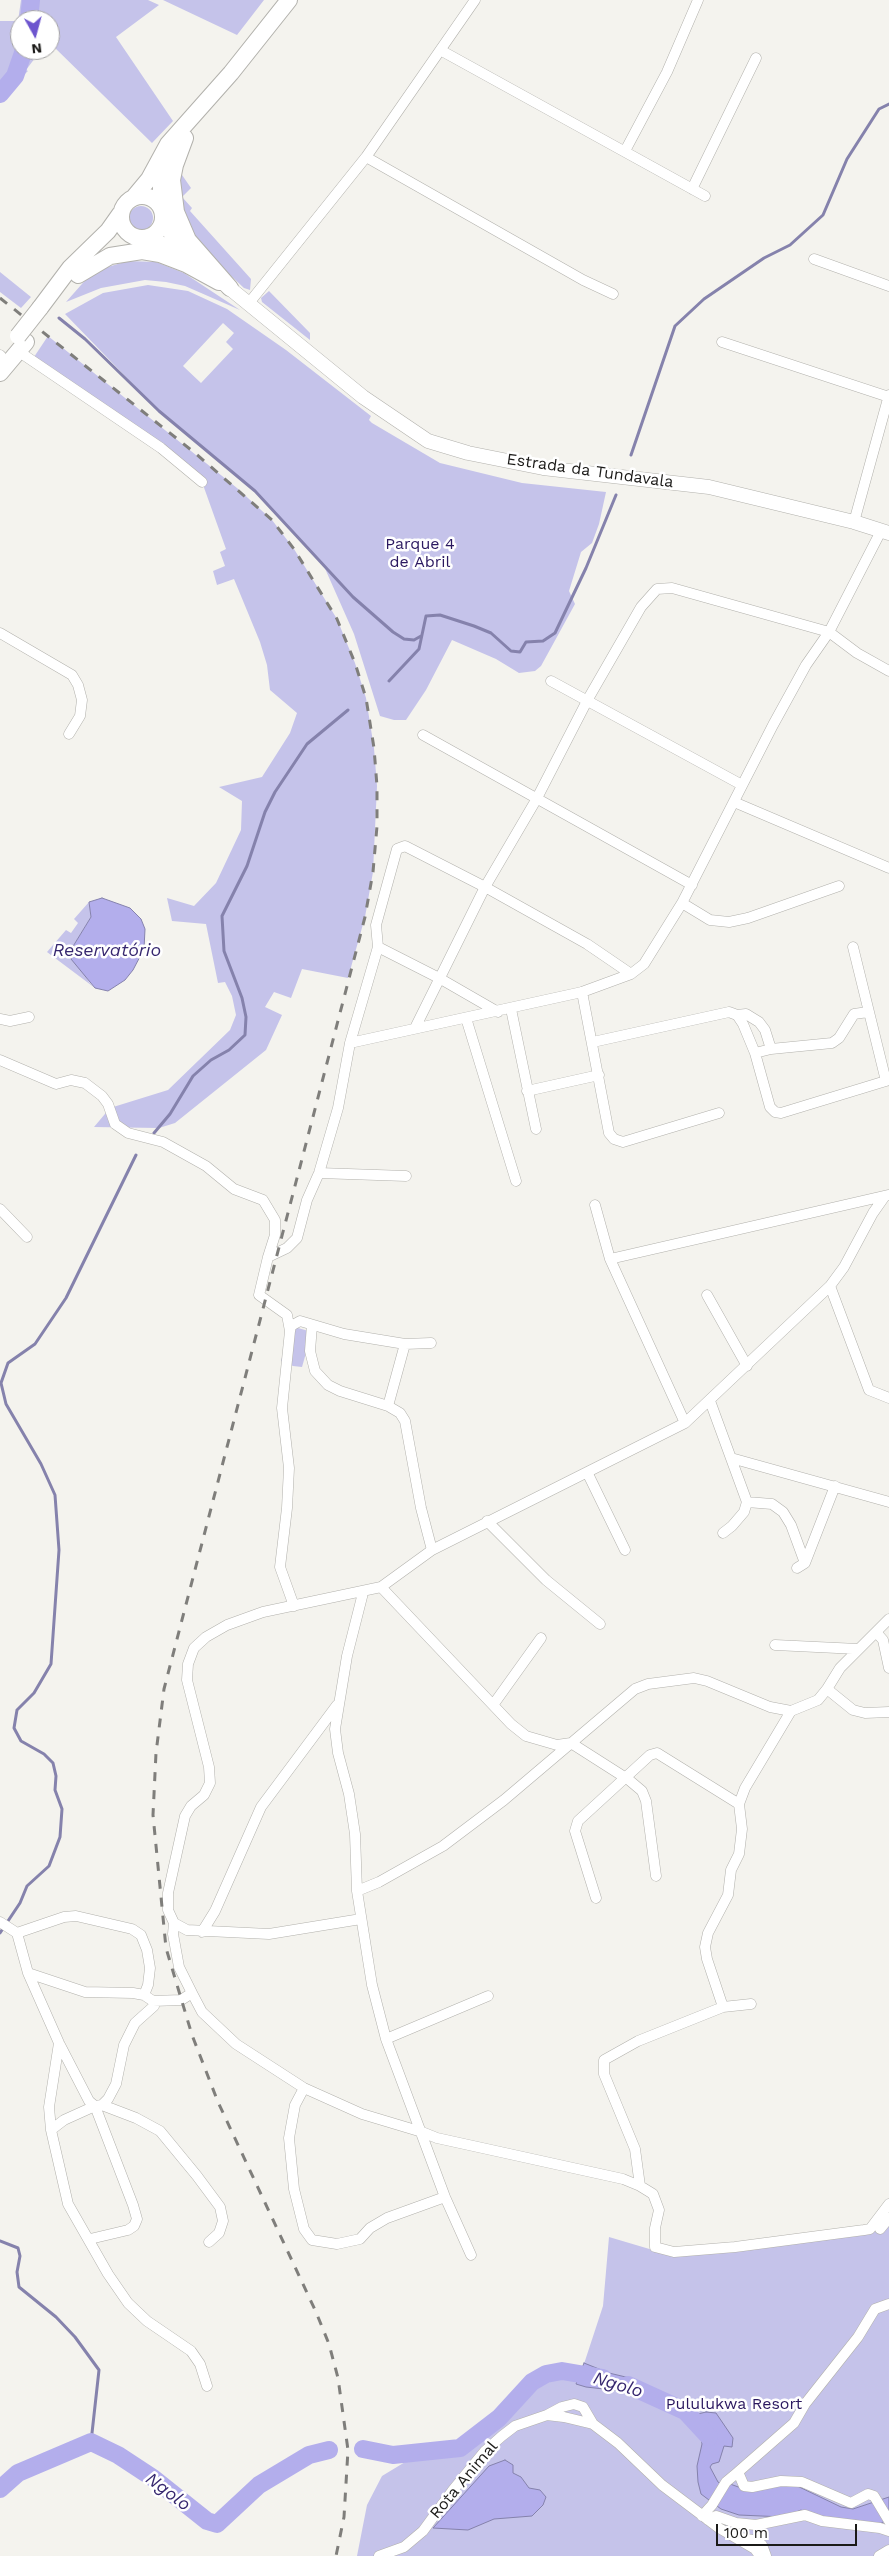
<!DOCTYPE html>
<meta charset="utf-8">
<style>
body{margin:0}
#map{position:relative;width:889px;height:2556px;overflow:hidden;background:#f4f3ee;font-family:"Work Sans",sans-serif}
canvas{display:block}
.north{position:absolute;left:10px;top:10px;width:50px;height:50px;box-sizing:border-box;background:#fff;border:1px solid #a4a3a3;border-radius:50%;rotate:173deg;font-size:14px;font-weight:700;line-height:20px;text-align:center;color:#1b1a18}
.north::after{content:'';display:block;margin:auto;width:18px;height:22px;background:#6d55ce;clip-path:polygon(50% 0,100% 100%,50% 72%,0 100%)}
.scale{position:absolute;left:716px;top:2524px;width:141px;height:22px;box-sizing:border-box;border:2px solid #1b1a18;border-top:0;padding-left:6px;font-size:15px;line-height:18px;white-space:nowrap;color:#1b1a18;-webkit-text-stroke:4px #fff;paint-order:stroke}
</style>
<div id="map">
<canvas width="889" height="2556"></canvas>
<div class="north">N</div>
<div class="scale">100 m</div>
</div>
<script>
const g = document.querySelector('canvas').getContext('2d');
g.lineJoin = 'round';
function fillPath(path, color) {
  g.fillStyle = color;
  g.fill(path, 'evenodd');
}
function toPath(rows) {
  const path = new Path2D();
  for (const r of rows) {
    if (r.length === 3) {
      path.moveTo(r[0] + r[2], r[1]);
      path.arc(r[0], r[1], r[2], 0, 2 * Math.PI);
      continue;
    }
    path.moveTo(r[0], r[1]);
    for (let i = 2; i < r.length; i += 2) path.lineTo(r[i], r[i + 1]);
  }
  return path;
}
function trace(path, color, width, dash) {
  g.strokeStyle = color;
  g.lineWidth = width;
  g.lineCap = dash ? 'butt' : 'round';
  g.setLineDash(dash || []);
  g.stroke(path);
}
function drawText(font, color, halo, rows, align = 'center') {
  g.font = font + ' "Work Sans",sans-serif';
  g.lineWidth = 5;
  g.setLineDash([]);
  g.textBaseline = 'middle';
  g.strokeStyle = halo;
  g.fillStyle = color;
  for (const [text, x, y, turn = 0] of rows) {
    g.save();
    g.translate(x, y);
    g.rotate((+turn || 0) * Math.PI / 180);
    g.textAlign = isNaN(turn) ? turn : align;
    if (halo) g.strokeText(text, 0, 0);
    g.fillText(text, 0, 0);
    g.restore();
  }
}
const green = toPath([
 [21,0,148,0,159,5,116,37,173,121,152,143,53,46,50,47,50,20,20,20,20,50,41,50,26,70,28,71,0,98,0,21,18,21],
 [163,0,264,0,237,35],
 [180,172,191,188,182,197,192,208,190,211,251,279,250,290,244,288,213,259,191,232,179,202],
 [141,218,12],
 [128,261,156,262,184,273,240,310,185,286,166,282,145,280,101,288,66,302,89,276,101,269],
 [0,272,31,297,21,308,0,292],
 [148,285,188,291,227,309,286,350,371,416,369,420,372,423,440,463,522,483,606,492,599,524,592,543,581,552,569,591,575,604,541,666,535,671,519,673,496,659,452,640,426,690,406,720,394,720,380,716,354,634,323,564,255,491,159,411,65,314,103,293],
 [223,323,234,333,226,342,233,349,201,383,183,366],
 [269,291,310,333,310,340,262,302,261,298],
 [48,336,237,488,272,520,294,549,337,619,355,663,366,698,374,748,377,786,373,872,365,917,348,978,302,969,291,998,274,992,265,1007,282,1015,266,1050,175,1123,159,1128,94,1127,110,1108,168,1090,230,1030,236,1015,232,996,225,982,218,983,206,924,172,921,167,898,194,906,216,883,241,830,242,801,219,787,262,777,290,733,297,713,270,690,267,665,260,642,234,579,217,585,213,571,225,566,220,552,226,549,202,482,32,360],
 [89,902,91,917,72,948,89,982,95,988,47,952,66,930,71,933,78,923,74,919],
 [291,1326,312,1332,302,1367,293,1366,281,1361],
 [889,2208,889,2556,357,2556,367,2505,382,2476,420,2453,460,2448,499,2418,532,2382,546,2374,562,2371,581,2373,603,2306,609,2237,673,2256,872,2231]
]);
const water = toPath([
 [102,898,130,908,141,919,145,929,144,949,133,970,125,980,108,991,95,988,71,959,72,948,91,917,89,902,102,898],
 [584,2363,609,2373,634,2379,645,2386,648,2394,586,2387,576,2384,584,2363],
 [706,2412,716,2413,733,2438,732,2447,724,2446,719,2462,712,2464,710,2467,718,2482,727,2488,730,2484,744,2489,793,2484,841,2507,853,2509,889,2497,889,2523,886,2520,880,2524,815,2517,801,2510,784,2517,739,2515,721,2509,701,2494,698,2482,697,2466,702,2444,701,2438,692,2425,698,2414,706,2412],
 [505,2460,513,2465,513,2473,521,2477,529,2488,540,2490,546,2497,543,2505,532,2516,494,2519,468,2530,433,2528,489,2466,505,2460]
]);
const stream = toPath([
 [59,318,85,339,159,411,255,491,353,597,393,632,404,639,414,640,421,636],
 [631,455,675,326,704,299,764,258,790,245,823,215,847,159,879,109,889,104],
 [389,681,419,649,426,616,440,615,474,626,491,633,511,651,520,652,526,642,543,641,555,633,586,568,616,495],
 [154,1133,170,1114,193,1076,211,1060,229,1050,245,1035,246,1017,242,998,224,951,222,916,247,866,265,812,275,792,307,744,348,710],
 [0,1933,20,1903,27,1886,49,1866,60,1837,62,1809,55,1790,56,1776,53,1763,44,1754,21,1741,14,1728,17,1710,34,1693,51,1664,59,1550,55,1495,41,1464,6,1404,1,1383,8,1363,35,1344,66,1298,136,1155],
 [0,2241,18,2248,20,2256,17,2272,19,2287,56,2317,75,2337,99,2370,91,2442]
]);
const river = toPath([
 [29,20,31,0],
 [0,94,15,76,24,50],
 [628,2385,685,2411,709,2437],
 [363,2449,393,2455,460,2448,499,2418,532,2382,546,2374,562,2371,603,2378],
 [0,2489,18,2473,91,2442,118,2455,153,2478,207,2521,217,2524,259,2485,309,2455,329,2450]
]);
const minor = toPath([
 [442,51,705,196],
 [625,151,667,72,698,0],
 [366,157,583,280,613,294],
 [692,189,756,58],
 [814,259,889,286],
 [249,303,366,157,475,0],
 [722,342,889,397],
 [18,351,161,448,202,482],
 [0,355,1,356],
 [854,522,889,395],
 [0,633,72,675,78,685,82,700,80,716,69,734],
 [551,681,742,785],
 [423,735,692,885],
 [734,802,889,868],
 [682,903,710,920,729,922,748,918,839,886],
 [378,947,439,978,498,1012],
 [853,947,886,1081],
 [582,992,609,1133,614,1139,623,1142,719,1113],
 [511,1009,536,1129],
 [737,1015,743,1024,755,1053,770,1107,775,1112,781,1113,889,1080],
 [466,1018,516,1181],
 [0,1019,10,1021,29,1017],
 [415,1028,485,887,536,800,588,699,641,607,657,589,672,588,829,632,857,653,889,671],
 [593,1042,729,1012,737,1015,746,1014,759,1022,765,1030,771,1049],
 [350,1043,582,992,631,974,644,964,682,903,773,725,806,665,829,632,881,531],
 [755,1053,771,1049,832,1043,839,1038,854,1014,868,1012],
 [0,1060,56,1084,71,1080,85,1083,102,1096,108,1104,115,1124,128,1133,163,1142,206,1166,234,1189,263,1200,275,1220,275,1235,268,1257],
 [527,1091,599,1075],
 [319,1173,406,1176],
 [595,1205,610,1259,685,1423],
 [0,1209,27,1237],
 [610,1259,888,1195],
 [830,1286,869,1390,889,1398],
 [707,1295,747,1366],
 [312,1325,310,1351,315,1371,328,1385,340,1391,388,1406,400,1413,405,1421,421,1508,432,1550],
 [290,1331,291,1326,300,1321,344,1334,405,1344,431,1343],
 [710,1401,747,1502,744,1512,732,1526,723,1533],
 [388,1406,405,1344],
 [731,1458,889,1502],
 [587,1472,625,1550],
 [747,1502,772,1504,783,1512,791,1525,805,1563],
 [487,1521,546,1580,600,1624],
 [797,1568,805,1563,835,1486],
 [381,1587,511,1724,526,1736,557,1745,571,1743,629,1780,642,1791,646,1801,656,1876],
 [363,1593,347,1656,335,1729,338,1753,349,1794,355,1834,357,1891,372,1985,386,2039,445,2197,471,2255],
 [294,1606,280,1567,287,1508,289,1468,282,1408,290,1331,287,1315,259,1295,268,1257,287,1248,297,1238,307,1200,319,1173,338,1108,350,1043,378,947,376,925,397,849,405,846,485,887,587,944,631,974],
 [876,1632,883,1640,889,1668],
 [775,1645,858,1649],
 [827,1689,853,1710,865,1713,889,1712],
 [493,1705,541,1638],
 [357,1891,379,1882,443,1846,504,1800,635,1689,648,1684,694,1678,707,1681,770,1707,791,1711,818,1700,827,1689,840,1668,889,1619],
 [596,1898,575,1831,578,1821,650,1755,657,1753,739,1804],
 [0,1922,17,1933,28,1973,59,2043,89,2101,95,2106,102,2105,108,2099,116,2084,124,2045,135,2023,154,2006,153,2001,144,1995,133,1993,85,1992,28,1973],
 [174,1923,187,1930,269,1934,361,1919],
 [202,1932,215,1911,261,1807,337,1705],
 [17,1933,64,1917,76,1916,132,1929,141,1935,147,1950,150,1968,148,1985,144,1995],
 [192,1993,179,1967,173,1934,174,1923,168,1910,168,1893,185,1816,191,1806,204,1795,210,1783,209,1767,187,1680,188,1664,194,1648,206,1637,227,1625,263,1612,381,1587,432,1550,685,1423,830,1286,844,1267,873,1213,885,1196],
 [153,2001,181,2000,192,1993,202,2012,236,2044,304,2088,362,2114,422,2132,437,2138,623,2179,640,2186,653,2194,659,2210,655,2228,655,2247,674,2252,735,2247,864,2230,870,2229,889,2204],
 [723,2007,707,1959,705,1947,708,1933,728,1895,731,1870,739,1854,742,1829,739,1804,745,1788,791,1711],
 [386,2039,488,1996],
 [59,2043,49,2107,51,2130,68,2204,108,2274,128,2303,147,2321,191,2351,200,2364,207,2386],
 [304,2088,295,2105,289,2138,294,2189,304,2229,312,2240,337,2244,360,2239,370,2228,387,2218,445,2197],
 [102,2105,136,2118,160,2131,197,2176,220,2207,223,2221,219,2233,209,2242],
 [51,2130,64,2120,95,2106,133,2205,137,2219,134,2226,128,2230,90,2239],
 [640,2186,635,2149,604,2074,604,2060,638,2041,723,2007,751,2004],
 [880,2229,889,2218],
 [889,2304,875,2309,858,2337,805,2404,794,2423,738,2472,744,2486,752,2487,781,2481,802,2482,851,2503,868,2494,874,2496,889,2521],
 [547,2415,562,2407,574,2404,583,2407,593,2424],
 [702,2516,712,2505,726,2482,738,2472],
 [708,2520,716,2516,736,2523,756,2525,805,2515,822,2521,880,2528,889,2531],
 [741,2538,757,2541,762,2545,766,2556],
 [379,2556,404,2547,423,2531,453,2490,485,2451,502,2436,515,2426,547,2415,564,2417,593,2424,618,2443,662,2485,719,2528,755,2549,760,2556],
 [879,2556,889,2550]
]);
const secondary = toPath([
 [163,215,168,230,185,251],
 [145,239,159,242,195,262],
 [222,282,363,397,428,441,468,453,543,468,709,487,854,522,889,533]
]);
const primary = toPath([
 [185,138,175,165,172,180,176,212,188,240,230,288],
 [142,217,21],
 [134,197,149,179,168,144,231,73,289,0],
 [161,208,161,178,170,161],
 [78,275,110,256,142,251,160,254,186,264,219,282],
 [40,308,70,268,108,231,120,214],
 [0,373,26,342]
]);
const rail = toPath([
 [0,298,195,453,272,520,294,549,337,619,355,663,366,698,374,748,377,786,377,826,373,872,365,917,164,1689,156,1753,153,1815,166,1948,192,2035,218,2102,316,2312,329,2344,338,2378,348,2450,344,2517,336,2556]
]);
const primaryBridge = toPath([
 [18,336,40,308]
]);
const streetNames = [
 ["Estrada da Tundavala",590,471,8],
 ["Rota Animal",464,2480,-50]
];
const parkNames = [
 ["Parque 4",420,544],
 ["de Abril",420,562],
 ["Pululukwa Resort",734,2404]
];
const waterNames = [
 ["Reservatório",107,951],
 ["Ngolo",618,2385,17],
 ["Ngolo",168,2492,37]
];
fillPath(green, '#c5c3ea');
fillPath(water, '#b3aeec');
trace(water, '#8582ac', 1);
trace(stream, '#8582ac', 3);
trace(river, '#b3aeec', 18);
trace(minor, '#b2b1ac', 11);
trace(secondary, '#b2b1ac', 15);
trace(primary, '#b2b1ac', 18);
trace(minor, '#fff', 10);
trace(secondary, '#fff', 14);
trace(primary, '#fff', 16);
trace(rail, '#7f7e7b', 3, [9, 9]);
trace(primaryBridge, '#b2b1ac', 18, []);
trace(primaryBridge, '#fff', 16);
drawText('16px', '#1b1a18', '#fff', streetNames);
drawText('16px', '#2b1960', '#fff', parkNames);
drawText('italic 18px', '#36276f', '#fff', waterNames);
</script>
